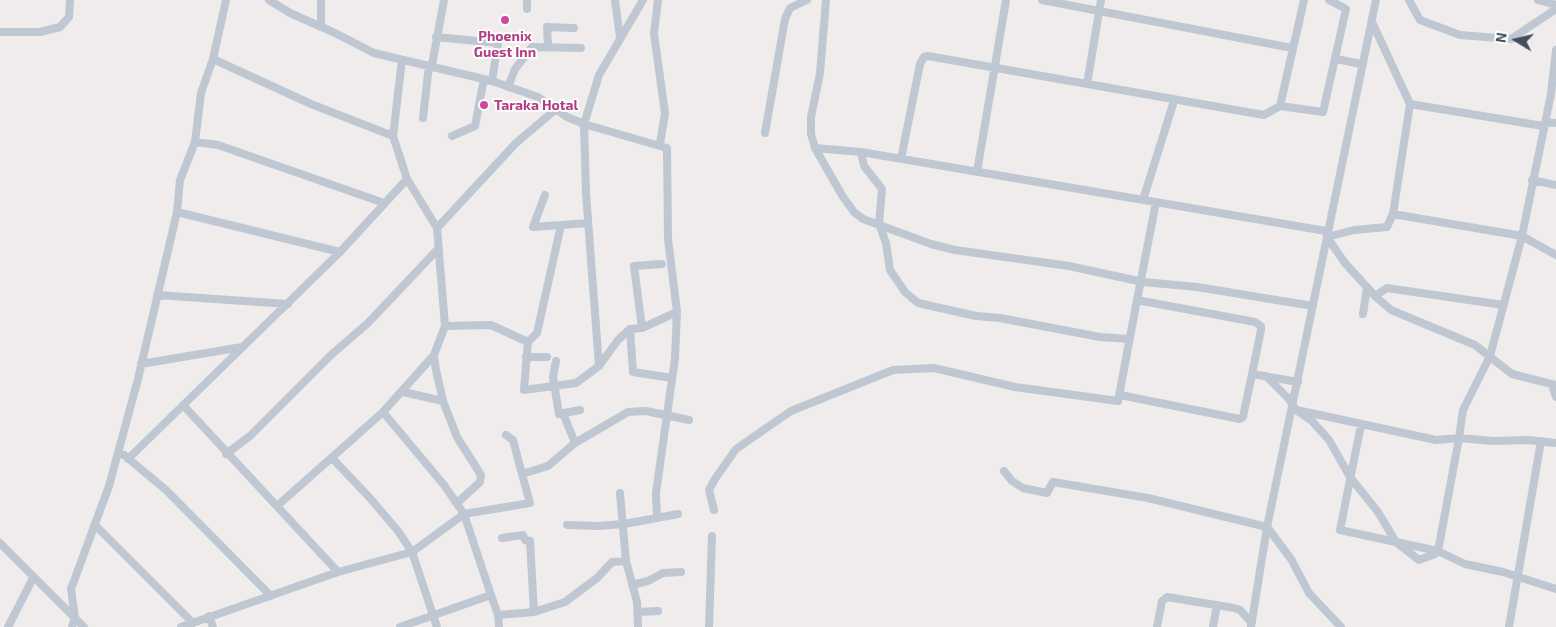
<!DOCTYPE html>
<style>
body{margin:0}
#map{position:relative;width:1556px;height:627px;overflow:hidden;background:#efeceb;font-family:"Exo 2",sans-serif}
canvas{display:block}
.north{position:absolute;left:1491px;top:15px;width:50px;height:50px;-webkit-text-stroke:4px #fff;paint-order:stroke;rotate:279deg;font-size:14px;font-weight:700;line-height:20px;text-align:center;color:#434d5a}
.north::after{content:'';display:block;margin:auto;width:18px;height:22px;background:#434d5a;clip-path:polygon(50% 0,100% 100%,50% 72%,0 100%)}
</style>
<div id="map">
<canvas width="1556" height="627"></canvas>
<div class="north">N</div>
</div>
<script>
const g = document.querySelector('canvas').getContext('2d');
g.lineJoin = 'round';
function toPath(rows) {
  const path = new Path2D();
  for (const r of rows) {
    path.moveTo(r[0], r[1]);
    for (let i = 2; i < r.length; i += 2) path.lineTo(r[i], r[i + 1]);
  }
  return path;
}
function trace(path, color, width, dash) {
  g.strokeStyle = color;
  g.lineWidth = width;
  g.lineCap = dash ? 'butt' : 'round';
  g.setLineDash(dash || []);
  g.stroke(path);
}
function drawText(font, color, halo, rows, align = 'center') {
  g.font = font + ' "Exo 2",sans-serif';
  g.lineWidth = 4;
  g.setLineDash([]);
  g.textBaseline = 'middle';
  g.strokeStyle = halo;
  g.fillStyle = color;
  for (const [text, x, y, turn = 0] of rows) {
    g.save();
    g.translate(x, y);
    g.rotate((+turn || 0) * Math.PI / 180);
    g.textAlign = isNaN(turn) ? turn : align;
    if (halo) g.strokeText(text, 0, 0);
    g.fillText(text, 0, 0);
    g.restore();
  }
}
const minor = toPath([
 [269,0,290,13,335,33,374,53,492,81,538,97,567,117,584,124,667,148,668,239,677,312,675,358,656,493,657,518],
 [615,0,620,38],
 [658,0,654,34,665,113,660,144],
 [826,0,820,73,811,117,811,134,815,148,843,197,854,212,863,219,931,244,955,250,1069,266,1143,282,1197,287,1313,306],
 [1042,0,1292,48],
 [1409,0,1420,20,1460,35,1511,39,1556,9],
 [1538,0,1556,5],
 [527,9,527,0],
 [1372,22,1410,104,1393,214,1522,236,1556,255],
 [321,27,321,0],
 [0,32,40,32,60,27,69,17,70,0],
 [436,37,498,43,492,81],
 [548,46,547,27,574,28],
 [1556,50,1551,94,1522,236,1490,356,1463,410,1459,438,1493,441,1528,440,1556,443],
 [213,59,311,104,393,136],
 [1336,59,1361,64],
 [402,60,393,136,407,179,437,228,445,326,434,355,436,370,443,401,457,437,481,475,480,482,457,503],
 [432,65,444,0],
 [1087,84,1101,0],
 [508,87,515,69,532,47,581,48],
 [1410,104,1543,126],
 [1280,106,1323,112,1346,9,1329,0],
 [423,118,429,65],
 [1546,122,1556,123],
 [765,133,785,19,790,8,807,0],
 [452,136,475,126,484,79],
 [195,142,218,145,384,203],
 [815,148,861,152,1326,231,1327,237,1345,263,1376,297,1391,310,1475,345,1512,374,1556,385],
 [861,152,864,166,882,189,879,224,886,243,890,270,905,292,918,303,976,316,1000,318,1100,337,1129,339],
 [901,159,920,64,924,57,928,56,1264,115,1280,106,1304,0],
 [977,172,1006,0],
 [1532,180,1556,185],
 [545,195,533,227,561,225],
 [1143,200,1174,101],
 [177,212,340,252],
 [588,223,561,225,537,333,528,342,524,390,576,383,599,366,618,340,630,329,642,328,677,312],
 [437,228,516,143,555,110],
 [1327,237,1354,230,1387,227,1393,214],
 [157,295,288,304],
 [1375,296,1387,288,1503,305],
 [1137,300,1156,202],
 [1363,314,1367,287],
 [445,326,491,325,528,342],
 [642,328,634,266,662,264],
 [630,329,633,372,672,378],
 [526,357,547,357],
 [556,361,553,377,559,414,580,410],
 [141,364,242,347],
 [599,366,586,193,584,124,599,75,643,0],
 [1266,376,1288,398,1296,410,1312,421,1329,440,1350,477,1378,512,1396,542,1419,560,1435,554],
 [1552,385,1556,397],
 [403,392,443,401],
 [1120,395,1240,419,1243,417,1252,374],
 [183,405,338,572],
 [1292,409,1436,440,1459,438,1438,551],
 [383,412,444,485,464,514,491,595],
 [563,413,575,443],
 [1361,425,1340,530,1438,551,1465,564,1503,572,1556,589],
 [506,435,513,440,522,474],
 [226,454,250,436,331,355,368,323,438,249],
 [124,455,166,490,271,596],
 [332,458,369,497,398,531,412,552,437,627],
 [128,459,340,252,407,179],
 [1004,471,1012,481,1023,488,1047,493,1053,482,1148,498,1267,527,1291,559,1309,593,1341,627],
 [620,493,626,561,637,602,638,627],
 [277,506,383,412,434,355],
 [714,510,709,490,715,479,736,449,791,411,893,370,934,368,1015,387,1118,401,1137,300,1255,322,1261,326,1261,330,1252,374,1298,382],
 [567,525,598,526,624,524,678,514],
 [96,526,193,623],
 [502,538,523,535,525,540,530,541,534,612],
 [0,543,84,627],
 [632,585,648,581,663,573,681,572],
 [638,612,658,611],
 [498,615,534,612,565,602,597,578,612,562,626,561],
 [209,616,213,627],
 [8,627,33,578],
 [72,627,75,618,71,589,109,486,138,379,177,212,180,180,195,142,201,93,213,59,226,0],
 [181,627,338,572,412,552,464,514,530,503,522,474,548,466,575,443,628,412,646,411,689,420],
 [400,627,491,595,498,615,499,627],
 [709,627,712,536],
 [1157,627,1162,601,1167,597,1234,608,1240,610,1251,622],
 [1213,627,1217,605],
 [1251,627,1267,527,1376,0],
 [1509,627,1541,441]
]);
const markers = [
 [505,20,5,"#d1479c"],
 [484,105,5,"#d1479c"]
];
const hotelNames = [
 ["Phoenix",505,36],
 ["Guest Inn",505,52],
 ["Taraka Hotal",494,105,"left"]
];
trace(minor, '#bec7d2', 8);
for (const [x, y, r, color] of markers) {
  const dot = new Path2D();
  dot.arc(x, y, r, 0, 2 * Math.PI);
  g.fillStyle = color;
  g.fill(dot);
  trace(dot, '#fff', 2);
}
drawText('bold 14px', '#b23c85', '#fff', hotelNames);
</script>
